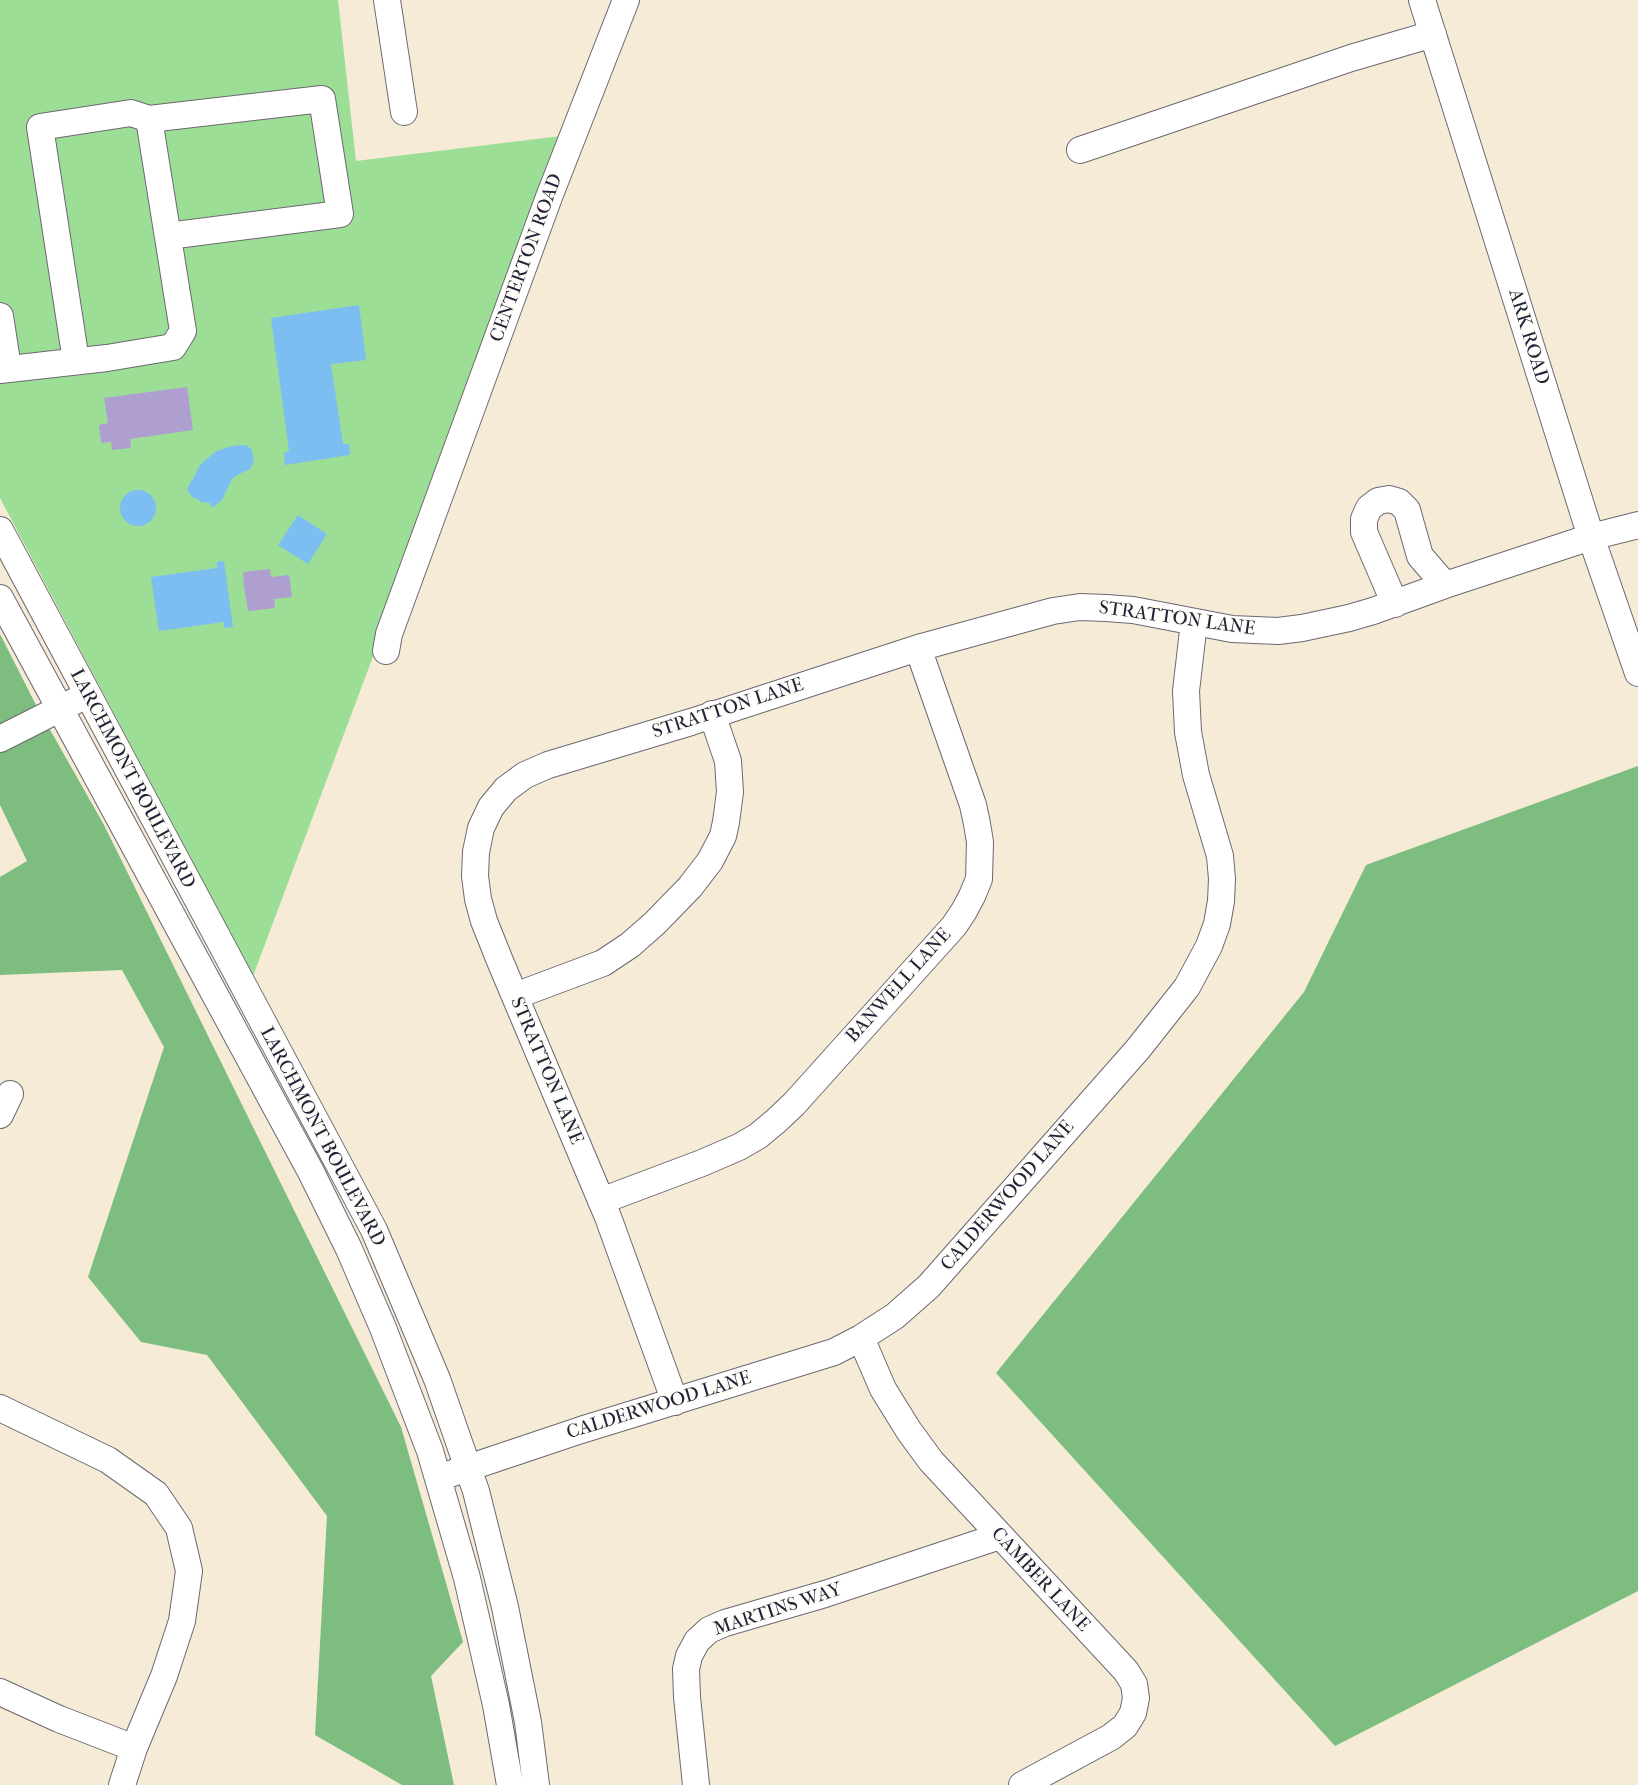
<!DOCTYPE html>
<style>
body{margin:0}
canvas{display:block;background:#f5ebd6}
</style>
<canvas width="1638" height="1785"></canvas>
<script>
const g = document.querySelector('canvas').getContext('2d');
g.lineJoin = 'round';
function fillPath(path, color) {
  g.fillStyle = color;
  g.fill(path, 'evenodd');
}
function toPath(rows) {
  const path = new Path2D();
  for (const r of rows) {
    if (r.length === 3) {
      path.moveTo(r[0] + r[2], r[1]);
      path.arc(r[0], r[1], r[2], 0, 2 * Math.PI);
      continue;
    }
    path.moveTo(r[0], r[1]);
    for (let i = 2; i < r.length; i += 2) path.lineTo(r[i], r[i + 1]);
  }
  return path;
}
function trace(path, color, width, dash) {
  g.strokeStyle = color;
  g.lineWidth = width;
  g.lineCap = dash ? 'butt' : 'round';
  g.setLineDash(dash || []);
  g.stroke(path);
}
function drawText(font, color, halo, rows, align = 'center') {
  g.font = font + ' "IM FELL French Canon",serif';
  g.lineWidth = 4;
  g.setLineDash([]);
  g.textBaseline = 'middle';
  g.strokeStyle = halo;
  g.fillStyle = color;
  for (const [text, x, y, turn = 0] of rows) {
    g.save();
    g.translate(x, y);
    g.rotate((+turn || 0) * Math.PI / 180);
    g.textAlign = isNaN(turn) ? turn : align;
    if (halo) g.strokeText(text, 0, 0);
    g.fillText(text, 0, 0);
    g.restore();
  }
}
const green = toPath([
 [0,0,338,0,356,161,569,135,253,976,0,498]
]);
const forest = toPath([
 [0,634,36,705,104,825,401,1427,463,1642,431,1676,454,1785,402,1785,315,1735,327,1516,207,1355,141,1342,88,1277,164,1047,122,970,0,975,0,877,27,861,0,805],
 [1638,766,1638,1591,1335,1746,996,1373,1304,992,1366,865]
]);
const water = toPath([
 [359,305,366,360,331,364,343,444,349,444,350,455,285,465,284,453,289,451,271,318],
 [238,445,246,445,252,450,254,460,250,469,239,474,232,479,222,500,215,506,211,507,210,503,201,502,196,498,194,499,187,490,191,481,192,481,200,465,215,452,228,447],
 [138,508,18],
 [298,515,327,534,308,564,278,545],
 [224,561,233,627,224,628,224,622,159,631,151,577,217,568,217,562]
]);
const building = toPath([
 [187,387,193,430,130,439,131,448,112,450,111,442,101,443,99,425,108,423,104,398],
 [270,569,271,577,289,575,292,597,274,599,275,608,248,611,243,581,244,581,243,572]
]);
const minor = toPath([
 [387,0,404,112],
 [1422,0,1591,537,1638,673],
 [1080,150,1351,58,1433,34],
 [0,316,8,368],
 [76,361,40,127,131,113,149,119,322,99,340,214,168,236],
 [0,370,107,358,173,347,183,331,149,119],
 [0,530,374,1230,437,1379,476,1491,505,1607,528,1722,536,1785],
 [0,598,311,1172,349,1249,383,1328,430,1451,467,1578,496,1705,510,1785],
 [1395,604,1364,532,1364,519,1369,508,1378,501,1389,499,1399,502,1407,510,1420,556,1445,585],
 [386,651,389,634,549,197,626,0],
 [0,739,75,701],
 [515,996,603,963,630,945,655,923,690,887,710,861,723,836,726,822,730,792,728,761,712,714],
 [0,1115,10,1094],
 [601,1201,702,1163,739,1147,758,1136,776,1121,794,1104,954,926,964,911,972,896,979,879,980,842,977,824,973,805,918,648],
 [861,1338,883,1389,909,1431,931,1461,1126,1671,1134,1684,1136,1698,1133,1713,1125,1726,1111,1737,1022,1785],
 [675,1402,608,1217,500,961,484,921,478,899,475,876,476,852,481,828,491,807,506,789,525,775,548,765,691,722,918,648,1053,611,1080,607,1106,608,1133,610,1232,629,1278,631,1302,628,1349,618,1373,611,1445,585,1591,537,1638,525],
 [0,1408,108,1460,156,1494,179,1528,189,1571,182,1621,164,1676,134,1748,122,1785],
 [438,1478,581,1430,834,1352,861,1338,895,1316,929,1286,1138,1049,1187,987,1209,946,1217,924,1221,901,1222,879,1220,856,1196,775,1188,732,1186,691,1194,622],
 [0,1692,59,1719,134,1748],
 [696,1785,687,1697,686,1669,689,1656,697,1641,709,1630,725,1623,825,1594,1000,1536]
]);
const streetNames = [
 ["CENTERTON ROAD",527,258,-70],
 ["ARK ROAD",1528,337,73],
 ["STRATTON LANE",1177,619,8],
 ["STRATTON LANE",728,709,-18],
 ["LARCHMONT BOULEVARD",132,779,62],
 ["BANWELL LANE",899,986,-48],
 ["STRATTON LANE",546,1071,67],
 ["LARCHMONT BOULEVARD",322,1137,62],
 ["CALDERWOOD LANE",1008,1196,-49],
 ["CALDERWOOD LANE",659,1406,-17],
 ["CAMBER LANE",1040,1580,47],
 ["MARTINS WAY",778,1610,-18]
];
fillPath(green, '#9cde96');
fillPath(forest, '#7dbd7f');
fillPath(water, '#7dbef2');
fillPath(building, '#af9fd0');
trace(minor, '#6c6871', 28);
trace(minor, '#fff', 26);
drawText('19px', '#22223b', '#fdfcf7', streetNames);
</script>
